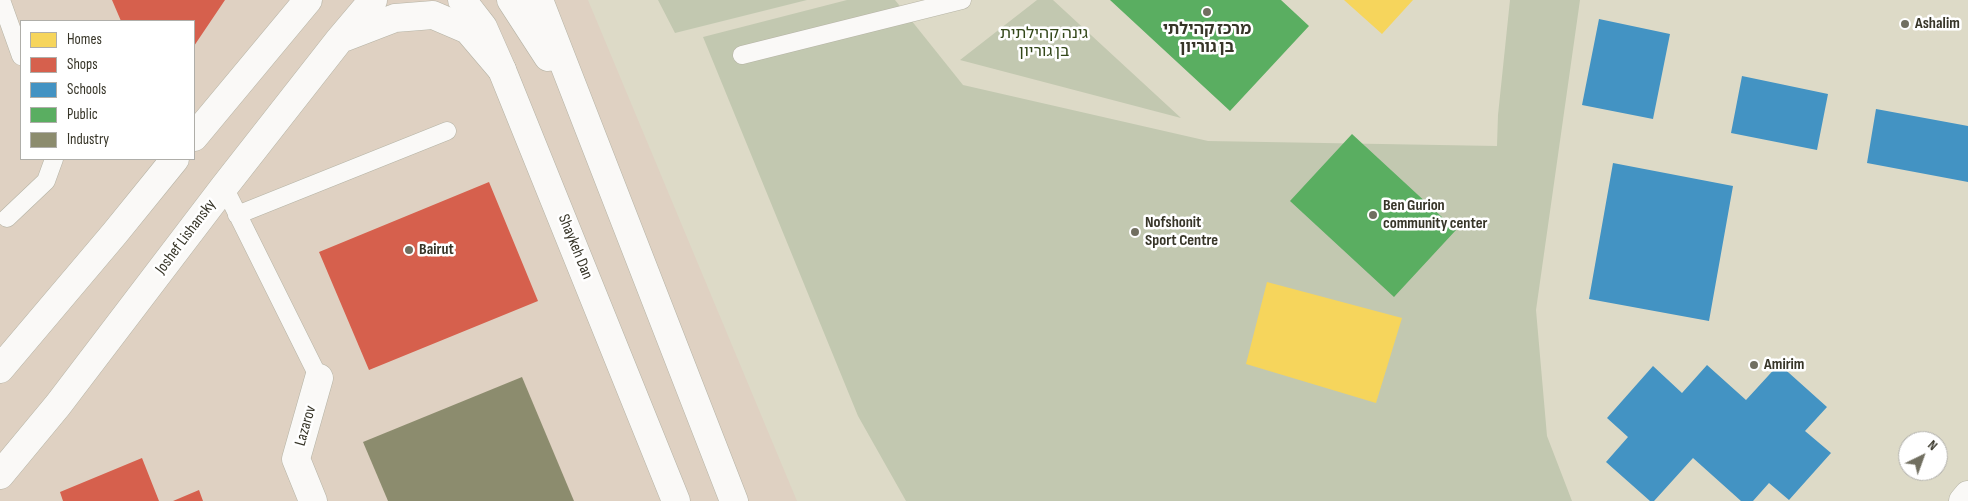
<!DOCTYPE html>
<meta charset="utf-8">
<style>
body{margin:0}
#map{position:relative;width:1968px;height:501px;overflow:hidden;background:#dddac7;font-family:"Sofia Sans Condensed",sans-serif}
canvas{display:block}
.legend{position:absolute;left:20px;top:20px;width:175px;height:140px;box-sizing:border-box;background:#fff;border:1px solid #afaea9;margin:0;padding:6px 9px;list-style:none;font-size:15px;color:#373528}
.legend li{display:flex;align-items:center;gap:10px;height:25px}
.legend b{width:25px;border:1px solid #afaea9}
.north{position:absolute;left:1898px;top:431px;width:50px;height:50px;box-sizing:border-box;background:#fff;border:1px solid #afaea9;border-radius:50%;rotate:42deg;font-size:14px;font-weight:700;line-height:20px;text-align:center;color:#373528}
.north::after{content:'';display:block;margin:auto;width:18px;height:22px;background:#716f60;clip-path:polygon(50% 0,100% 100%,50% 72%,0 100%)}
</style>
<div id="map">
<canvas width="1968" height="501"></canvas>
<ul class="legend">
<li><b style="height:14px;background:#f6d55c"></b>Homes</li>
<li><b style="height:14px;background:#d6604d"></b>Shops</li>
<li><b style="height:14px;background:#4393c3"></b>Schools</li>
<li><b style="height:14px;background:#5aae61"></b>Public</li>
<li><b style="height:14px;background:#8c8c6e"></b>Industry</li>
</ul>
<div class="north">N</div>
</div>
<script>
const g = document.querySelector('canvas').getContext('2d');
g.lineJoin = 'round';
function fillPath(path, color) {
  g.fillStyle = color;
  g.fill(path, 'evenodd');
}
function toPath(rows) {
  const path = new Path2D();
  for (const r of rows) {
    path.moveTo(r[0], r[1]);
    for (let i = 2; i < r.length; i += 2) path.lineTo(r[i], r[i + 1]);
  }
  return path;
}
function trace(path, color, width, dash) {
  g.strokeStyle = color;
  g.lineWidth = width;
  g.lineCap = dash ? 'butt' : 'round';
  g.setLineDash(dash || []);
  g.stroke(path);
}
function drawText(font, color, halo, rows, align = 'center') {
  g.font = font + ' "Sofia Sans Condensed","Noto Sans Hebrew",sans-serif';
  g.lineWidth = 5;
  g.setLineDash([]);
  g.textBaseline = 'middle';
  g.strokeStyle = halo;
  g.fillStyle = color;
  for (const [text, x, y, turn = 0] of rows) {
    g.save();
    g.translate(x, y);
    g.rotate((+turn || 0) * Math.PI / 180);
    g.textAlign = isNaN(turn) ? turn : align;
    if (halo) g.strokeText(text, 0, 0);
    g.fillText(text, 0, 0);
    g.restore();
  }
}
const industrial = toPath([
 [0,0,588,0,797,501,0,501],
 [21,21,194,21,194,159,21,159]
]);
const green = toPath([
 [658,0,807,0,675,33],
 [847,0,895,0,963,85,1208,141,1497,146,1498,115,1510,0,1580,0,1536,310,1547,436,1572,501,906,501,858,416,703,37],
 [1037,0,1053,0,1181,118,960,60]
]);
const homes = toPath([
 [1344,0,1413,0,1382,34],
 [1267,282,1402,318,1376,403,1246,364]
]);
const shops = toPath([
 [112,0,225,0,194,46,194,21,121,21],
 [489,182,538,301,369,370,319,252],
 [142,458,159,501,63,501,60,492],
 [199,490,203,501,173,501]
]);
const schools = toPath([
 [1599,19,1670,34,1653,119,1582,105],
 [1742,76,1828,94,1817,150,1731,133],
 [1876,109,1968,126,1968,182,1867,163],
 [1613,163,1733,186,1709,321,1589,299],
 [1779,364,1827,407,1805,431,1831,453,1789,500,1769,483,1753,501,1741,501,1693,458,1654,501,1650,501,1606,462,1628,437,1607,418,1653,366,1682,393,1707,365,1746,400]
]);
const public = toPath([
 [1110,0,1281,0,1309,26,1230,111],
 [1352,134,1456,230,1394,297,1290,201]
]);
const industry = toPath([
 [522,377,574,501,388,501,363,442]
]);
const service = toPath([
 [1,0,21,56],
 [742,55,962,0],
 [224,187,319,378],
 [237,215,447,131],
 [7,218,46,181,54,159]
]);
const minor = toPath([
 [313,501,296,459,319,378],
 [1963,501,1968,495]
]);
const tertiary = toPath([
 [462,0,483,27,502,70,676,501],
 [511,0,548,57],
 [539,0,734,501]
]);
const secondary = toPath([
 [343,38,395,18,433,15,468,30,502,70],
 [194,137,308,0],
 [0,369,115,233,175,159],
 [0,475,58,405,224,187,340,39,373,0]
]);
const markers = [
 [1207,12,5,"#716f60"],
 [1905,24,5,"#716f60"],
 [1373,215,5,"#716f60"],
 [1135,232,5,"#716f60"],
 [409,250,5,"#716f60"],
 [1754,365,5,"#716f60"]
];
const poiNames = [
 ["Ashalim",1915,24],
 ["מרכז קהילתי",1207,30,"center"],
 ["בן גוריון",1207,48,"center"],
 ["Ben Gurion",1383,206],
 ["community center",1383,224],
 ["Nofshonit",1145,223],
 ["Sport Centre",1145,241],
 ["Bairut",419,250],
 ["Amirim",1764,365]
];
const parkNames = [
 ["גינה קהילתית",1044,34],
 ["בן גוריון",1044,52]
];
const streetNames = [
 ["Joshef Lishansky",186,237,-53],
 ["Shaykeh Dan",575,247,68],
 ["Lazarov",306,426,-74]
];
fillPath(industrial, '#dfd1c2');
fillPath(green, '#c2c8b0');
fillPath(homes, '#f6d55c');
fillPath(shops, '#d6604d');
fillPath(schools, '#4393c3');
fillPath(public, '#5aae61');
fillPath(industry, '#8c8c6e');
trace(service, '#b5b3a5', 19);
trace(minor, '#b5b3a5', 29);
trace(tertiary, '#b5b3a5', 29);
trace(secondary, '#b5b3a5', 29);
trace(service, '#faf9f7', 18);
trace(minor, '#faf9f7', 28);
trace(tertiary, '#faf9f7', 28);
trace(secondary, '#faf9f7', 28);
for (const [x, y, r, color] of markers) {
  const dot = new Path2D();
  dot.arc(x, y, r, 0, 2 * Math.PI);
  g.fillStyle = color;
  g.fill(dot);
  trace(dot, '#fff', 2);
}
drawText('bold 16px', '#373528', '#fff', poiNames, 'left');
drawText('16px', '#334719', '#fff', parkNames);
drawText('16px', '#373528', '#fff', streetNames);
</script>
